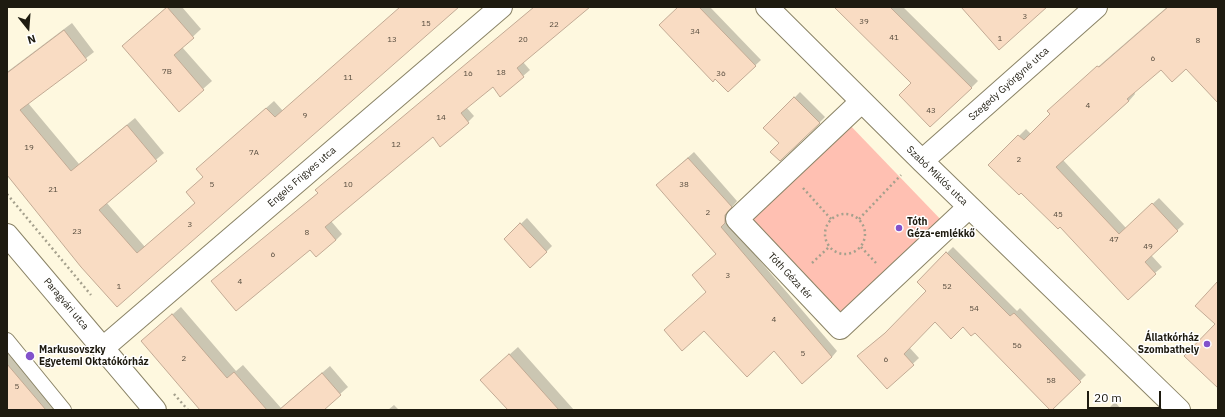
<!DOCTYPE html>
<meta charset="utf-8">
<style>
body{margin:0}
#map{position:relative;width:1225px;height:417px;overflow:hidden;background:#fef8df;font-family:"IBM Plex Sans",sans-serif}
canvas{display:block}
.frame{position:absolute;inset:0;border:8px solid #1e1b10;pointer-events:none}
.north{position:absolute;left:8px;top:8px;width:40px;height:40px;-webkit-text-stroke:3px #fff;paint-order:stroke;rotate:163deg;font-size:11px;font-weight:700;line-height:16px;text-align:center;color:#1e1b10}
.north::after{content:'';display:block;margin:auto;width:14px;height:18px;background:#1e1b10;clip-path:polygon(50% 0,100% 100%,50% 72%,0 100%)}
.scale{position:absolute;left:1087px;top:391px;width:74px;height:18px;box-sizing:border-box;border:2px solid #1e1b10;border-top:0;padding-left:5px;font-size:12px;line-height:14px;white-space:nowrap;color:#1e1b10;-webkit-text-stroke:3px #fff;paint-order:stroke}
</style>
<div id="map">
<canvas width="1225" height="417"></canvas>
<div class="frame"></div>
<div class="north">N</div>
<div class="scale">20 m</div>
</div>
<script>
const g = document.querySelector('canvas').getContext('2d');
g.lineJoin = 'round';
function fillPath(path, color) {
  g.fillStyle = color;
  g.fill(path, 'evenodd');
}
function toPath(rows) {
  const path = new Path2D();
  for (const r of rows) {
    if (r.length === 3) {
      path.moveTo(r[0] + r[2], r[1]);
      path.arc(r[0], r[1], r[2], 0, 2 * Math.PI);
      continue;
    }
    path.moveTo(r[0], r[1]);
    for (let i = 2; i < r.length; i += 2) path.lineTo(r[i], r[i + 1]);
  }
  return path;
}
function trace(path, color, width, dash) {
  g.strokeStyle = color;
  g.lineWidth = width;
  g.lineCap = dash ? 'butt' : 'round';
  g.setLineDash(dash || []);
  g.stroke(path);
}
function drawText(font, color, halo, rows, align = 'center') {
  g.font = font + ' "IBM Plex Sans",sans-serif';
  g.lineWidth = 3;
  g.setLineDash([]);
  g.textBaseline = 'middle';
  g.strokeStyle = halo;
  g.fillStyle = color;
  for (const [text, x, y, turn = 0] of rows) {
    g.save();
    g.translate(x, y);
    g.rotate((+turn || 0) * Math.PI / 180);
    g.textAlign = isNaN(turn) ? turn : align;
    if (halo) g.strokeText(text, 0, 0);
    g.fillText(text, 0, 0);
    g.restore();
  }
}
const green = toPath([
 [846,121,945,224,841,323,742,221]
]);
const shadow = toPath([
 [167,7,182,7,201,29,182,47,212,81,179,110,131,38],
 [398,7,458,7,117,306,7,175,7,72,72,23,94,52,28,103,79,164,135,118,164,153,106,202,145,247,196,202,204,177,205,162,274,101,283,111,399,9],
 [534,7,588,7,523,62,530,70,501,95,493,85,466,107,474,116,468,122,433,136,331,221,342,234,336,240,219,275,319,192],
 [679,7,710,7,761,60,728,91],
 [835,7,903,7,978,81,971,88,912,83],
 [1167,7,1218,7,1218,102,1186,68,1161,68,1134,92,1135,94,1129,101,1063,160,1126,228,1159,198,1184,224,1151,255,1162,267,1155,273,1060,225,990,165,1026,129,1031,134,1051,114,1055,104],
 [800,92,825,117,819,123,780,143,765,128],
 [694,152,737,201,731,208,731,216,726,221,837,351,832,357,774,350,705,330,707,291,717,253,663,180],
 [527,218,552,246,546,252,505,239],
 [953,247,1017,311,1020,308,1086,375,1051,410,975,332,963,326,935,321,909,347,919,358,887,388,864,351,892,327,928,291,918,282],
 [181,307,236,371,243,365,281,408,330,366,348,387,322,410,202,410,142,341],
 [7,340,67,410,7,410],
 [518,347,574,410,509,410,490,372],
 [1115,402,1122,410,1107,410],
 [394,405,399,410,388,410]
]);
const building = toPath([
 [167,7,194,38,174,55,204,90,179,112,122,46,167,7],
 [400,7,459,7,117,307,81,267,7,175,7,73,64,30,87,60,20,110,71,171,127,125,157,161,99,210,137,253,195,203,186,192,203,177,196,169,266,108,275,117,400,7],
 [534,7,590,7,517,68,524,77,500,97,493,87,461,113,469,123,440,147,433,137,325,227,336,240,316,257,310,250,236,311,211,281,318,193,315,190,534,7],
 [678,7,699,7,756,66,728,92,715,79,713,82,659,25,678,7],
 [834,7,890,7,972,88,930,127,899,95,911,83,834,7],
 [961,7,1047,7,999,50,961,7],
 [1168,7,1218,7,1218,103,1186,69,1172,82,1161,70,1127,99,1129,101,1056,167,1119,234,1152,203,1178,231,1145,262,1156,274,1128,300,1060,227,1058,229,1021,193,1019,195,988,165,1018,135,1024,140,1050,114,1047,111,1097,66,1099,67,1168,7],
 [794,97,820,123,780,161,770,152,779,143,763,128,794,97],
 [688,158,732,207,725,215,725,223,721,227,832,357,802,384,774,351,747,377,704,331,682,351,664,330,706,292,692,275,716,254,656,185,688,158],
 [520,223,547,252,530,268,504,239,520,223],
 [946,252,1010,316,1014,313,1081,382,1052,410,1050,410,975,333,971,336,963,327,951,339,935,322,904,354,914,365,887,389,857,356,885,333,926,291,917,282,946,252],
 [1218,281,1218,388,1184,356,1215,324,1195,306,1218,281],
 [172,314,227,378,234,372,267,410,200,410,141,341,172,314],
 [509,354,559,410,508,410,480,380,509,354],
 [7,364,46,410,7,410,7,364],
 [322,373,341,395,324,410,279,410,322,373]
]);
const path = toPath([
 [803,188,831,219],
 [7,194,91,295],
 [845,234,20],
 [859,219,901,175],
 [861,247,876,263],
 [812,263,829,247],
 [174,394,188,410]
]);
const service = toPath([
 [7,340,64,410]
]);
const minor = toPath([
 [767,7,922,161,1179,410],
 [861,102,737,219,840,328,969,207],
 [922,161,1096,7],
 [103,348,501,7]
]);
const tertiary = toPath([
 [7,235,155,410]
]);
const markers = [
 [899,228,4,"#8252cb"],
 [1207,344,4,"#8252cb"],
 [30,356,5,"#8252cb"]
];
const numberNames = [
 ["3",1025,17],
 ["39",864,22],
 ["15",426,24],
 ["22",554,25],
 ["34",695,32],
 ["41",894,38],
 ["1",1000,39],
 ["13",392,40],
 ["20",523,40],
 ["8",1198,41],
 ["6",1153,59],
 ["7B",167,72],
 ["18",501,73],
 ["16",468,74],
 ["36",721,74],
 ["11",348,78],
 ["4",1088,106],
 ["43",931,111],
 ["9",305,116],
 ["14",441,118],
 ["12",396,145],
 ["19",29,148],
 ["7A",254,153],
 ["2",1019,160],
 ["5",212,185],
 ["10",348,185],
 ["38",684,185],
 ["21",53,190],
 ["2",708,213],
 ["45",1058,215],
 ["3",190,225],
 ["23",77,232],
 ["8",307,233],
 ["47",1114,240],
 ["49",1148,247],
 ["6",273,255],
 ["3",728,276],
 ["4",240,282],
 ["1",119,287],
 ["52",947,287],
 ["54",974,309],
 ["4",774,320],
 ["56",1017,346],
 ["5",803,354],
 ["2",184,359],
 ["6",886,360],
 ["58",1051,381],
 ["5",17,387]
];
const streetNames = [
 ["Szegedy Györgyné utca",1009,84,-42],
 ["Szabó Miklós utca",937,176,44],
 ["Engels Frigyes utca",302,177,-41],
 ["Tóth Géza tér",790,276,47],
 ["Paragvári utca",66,304,50]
];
const poiNames = [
 ["Tóth",907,222],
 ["Géza-emlékkő",907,234],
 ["Állatkórház",1199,338,"right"],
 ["Szombathely",1199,350,"right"],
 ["Markusovszky",39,350],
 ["Egyetemi Oktatókórház",39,362]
];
fillPath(green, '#ffc0b2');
fillPath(shadow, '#0003');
fillPath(building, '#f9dcc3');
trace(building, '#c2aa94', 1);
trace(service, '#8a8366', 16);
trace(minor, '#8a8366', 24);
trace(tertiary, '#8a8366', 24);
trace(path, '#a5a08d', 2.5, [2, 3]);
trace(service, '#fff', 14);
trace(minor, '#fff', 22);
trace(tertiary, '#fff', 22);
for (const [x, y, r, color] of markers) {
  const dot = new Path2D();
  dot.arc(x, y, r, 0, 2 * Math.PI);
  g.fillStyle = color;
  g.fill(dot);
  trace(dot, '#fff', 1.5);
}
drawText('8px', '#554b3d', null, numberNames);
drawText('10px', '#1e1b10', '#fff', streetNames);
drawText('bold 10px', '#1e1b10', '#fff', poiNames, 'left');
</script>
